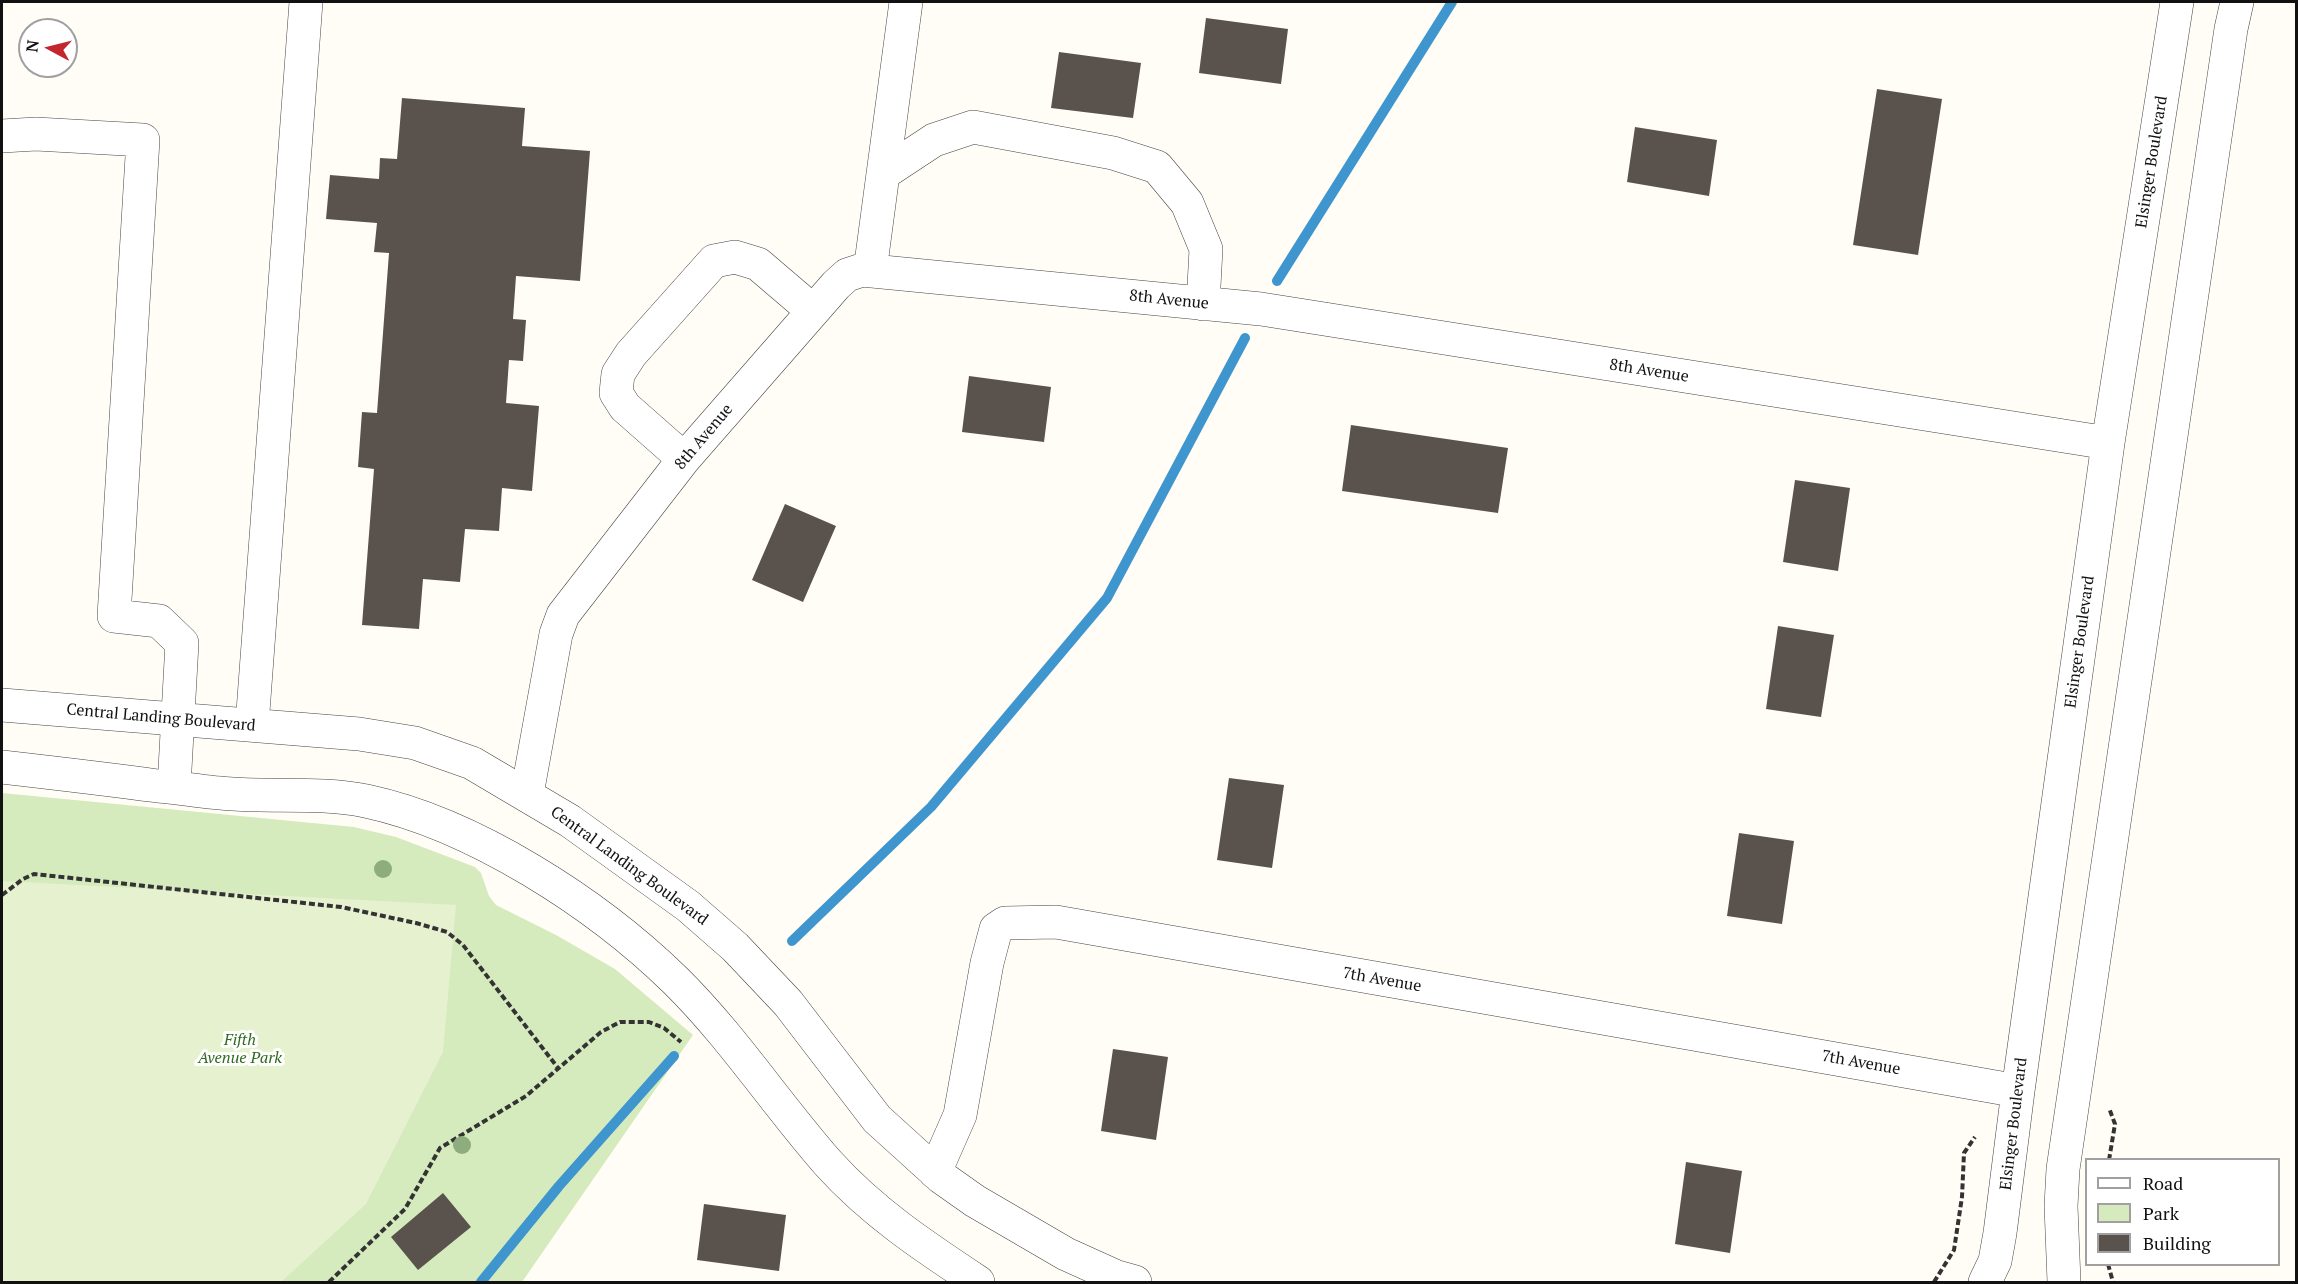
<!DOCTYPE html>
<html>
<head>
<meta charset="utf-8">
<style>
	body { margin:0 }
	#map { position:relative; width:2298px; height:1284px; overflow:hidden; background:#fffdf5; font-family:"PT Serif",serif }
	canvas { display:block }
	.frame { position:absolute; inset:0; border:3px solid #111; pointer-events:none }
	.legend { position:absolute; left:2085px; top:1158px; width:195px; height:108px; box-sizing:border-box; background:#fff; border:2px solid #a0a0a0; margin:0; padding:8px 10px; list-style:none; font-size:18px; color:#111 }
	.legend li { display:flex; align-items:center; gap:12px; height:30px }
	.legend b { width:30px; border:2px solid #a0a0a0 }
	.north { position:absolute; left:18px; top:18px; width:60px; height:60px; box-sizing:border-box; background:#fff; border:2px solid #a0a0a0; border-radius:50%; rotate:277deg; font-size:16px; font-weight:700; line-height:24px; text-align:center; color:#111 }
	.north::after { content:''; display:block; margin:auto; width:21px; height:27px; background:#c4262e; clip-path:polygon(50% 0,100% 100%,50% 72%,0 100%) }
</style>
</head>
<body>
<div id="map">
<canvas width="2298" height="1284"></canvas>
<div class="frame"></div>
<ul class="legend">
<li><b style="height:8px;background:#fff"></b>Road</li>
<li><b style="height:16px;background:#d5ebbd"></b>Park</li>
<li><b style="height:16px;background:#5a524d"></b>Building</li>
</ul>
<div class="north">N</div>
</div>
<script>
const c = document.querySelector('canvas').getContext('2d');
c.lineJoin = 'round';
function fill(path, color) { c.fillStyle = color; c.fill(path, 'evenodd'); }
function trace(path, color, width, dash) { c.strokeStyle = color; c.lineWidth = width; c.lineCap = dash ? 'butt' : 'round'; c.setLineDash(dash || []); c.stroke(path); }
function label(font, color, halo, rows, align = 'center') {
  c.font = font + ' "PT Serif",serif'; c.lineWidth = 6; c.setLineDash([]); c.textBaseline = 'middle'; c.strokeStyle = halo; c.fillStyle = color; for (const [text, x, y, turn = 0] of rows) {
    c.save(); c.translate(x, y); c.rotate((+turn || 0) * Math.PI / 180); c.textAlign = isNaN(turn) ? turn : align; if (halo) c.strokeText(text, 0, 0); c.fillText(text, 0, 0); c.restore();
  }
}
fill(new Path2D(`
	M2,793l352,34 42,10 79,30 6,6 8,23 7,9 60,30 59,34 78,66 -171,247h-520z`), '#d5ebbd');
fill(new Path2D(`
	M2,881l454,24 -13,147 -77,152 -85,78h-279z`), '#e6f2cf');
trace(new Path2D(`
	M1277,281l175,-279
	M792,941l139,-134 176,-209 138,-260
	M481,1282l78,-96 115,-130`), '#3f96cf', 10);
fill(new Path2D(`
	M1206,18l82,11 -7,55 -82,-11z
	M1059,52l82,11 -8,55 -82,-10z
	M1877,89l65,10 -24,156 -65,-10z
	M402,98l123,10 -3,38 68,5 -10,130 -64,-5 -3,43 13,1 -3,41 -14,-1 -3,43 33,3 -7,85 -30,-3 -3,43 -34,-2 -5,53 -37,-3 -4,50 -57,-4 12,-156 -16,-2 4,-55 15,1 12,-160 -15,-1 3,-29 -51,-4 4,-44 49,4 1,-21 17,1z
	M1635,127l82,13 -8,56 -82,-14z
	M969,376l82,11 -7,55 -82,-10z
	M1351,425l157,23 -10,65 -156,-22z
	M1795,480l55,8 -12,83 -55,-9z
	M785,504l51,22 -33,76 -51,-22z
	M1778,626l56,9 -13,82 -55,-8z
	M1229,778l55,7 -12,83 -55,-8z
	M1739,833l55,8 -12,83 -55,-8z
	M1113,1049l55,8 -12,83 -55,-9z
	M1686,1162l56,9 -12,82 -55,-9z
	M443,1193l28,34 -53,43 -27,-33z
	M704,1204l82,11 -7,56 -82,-11z`), '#5a524d');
const minor = new Path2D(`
	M2,136l34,-2 107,6 -29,476 45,5 23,22 -8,144
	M884,173l50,-33 39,-13 140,26 44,14 30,36 19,46 -3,55
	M870,271l36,-269
	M684,459l-59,-52 -9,-14 2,-19 13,-20 83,-93 21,-4 23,7 55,47
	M2,705l357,29 56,9 57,20 98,58 118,85 47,41 53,56 89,116 64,58 34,24 91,53 51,23 18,5
	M252,725l54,-723
	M2,767c52,6 104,12 156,19 25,2 50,7 75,8 44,3 90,-2 133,7 108,23 231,103 309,179 57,56 101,124 153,183 44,49 97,84 150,119
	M527,794l29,-160 7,-19 121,-156 152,-174 11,-10 15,-5 399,39 847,134
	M935,1172l25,-57 27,-152 9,-34 9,-6 51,-1 962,169
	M1985,1282l10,-21 5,-28 18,-142 90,-648 69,-441
	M2064,1282l-3,-76 2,-37 168,-1140 6,-27`);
trace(minor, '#444', 34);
trace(new Path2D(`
	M2,895l21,-16 11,-5 307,33 75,16 31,9 16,13 95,123
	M2109,1160l6,-36 -6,-16
	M2108,1264l5,18
	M329,1282l76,-73 35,-61 86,-52 75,-64 19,-10h29l15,6 17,14
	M1934,1282l20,-32 8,-53 2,-44 11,-16`), '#333', 4, [6, 3]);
trace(minor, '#fff', 33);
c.fillStyle = '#8dad7f';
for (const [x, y] of [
	[383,869],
	[462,1145]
]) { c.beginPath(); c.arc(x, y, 9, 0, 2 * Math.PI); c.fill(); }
label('16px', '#111', '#fff', [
	["Elsinger Boulevard",2152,162,-81],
	["8th Avenue",1169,300,6],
	["8th Avenue",1649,371,9],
	["8th Avenue",704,437,-50],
	["Elsinger Boulevard",2080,642,-82],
	["Central Landing Boulevard",161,718,5],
	["Central Landing Boulevard",629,866,36],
	["7th Avenue",1382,980,10],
	["7th Avenue",1861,1063,10],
	["Elsinger Boulevard",2014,1124,-83]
]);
label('italic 16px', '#2f6b1f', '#fff', [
	["Fifth",240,1040],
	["Avenue Park",240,1058]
]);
</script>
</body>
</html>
